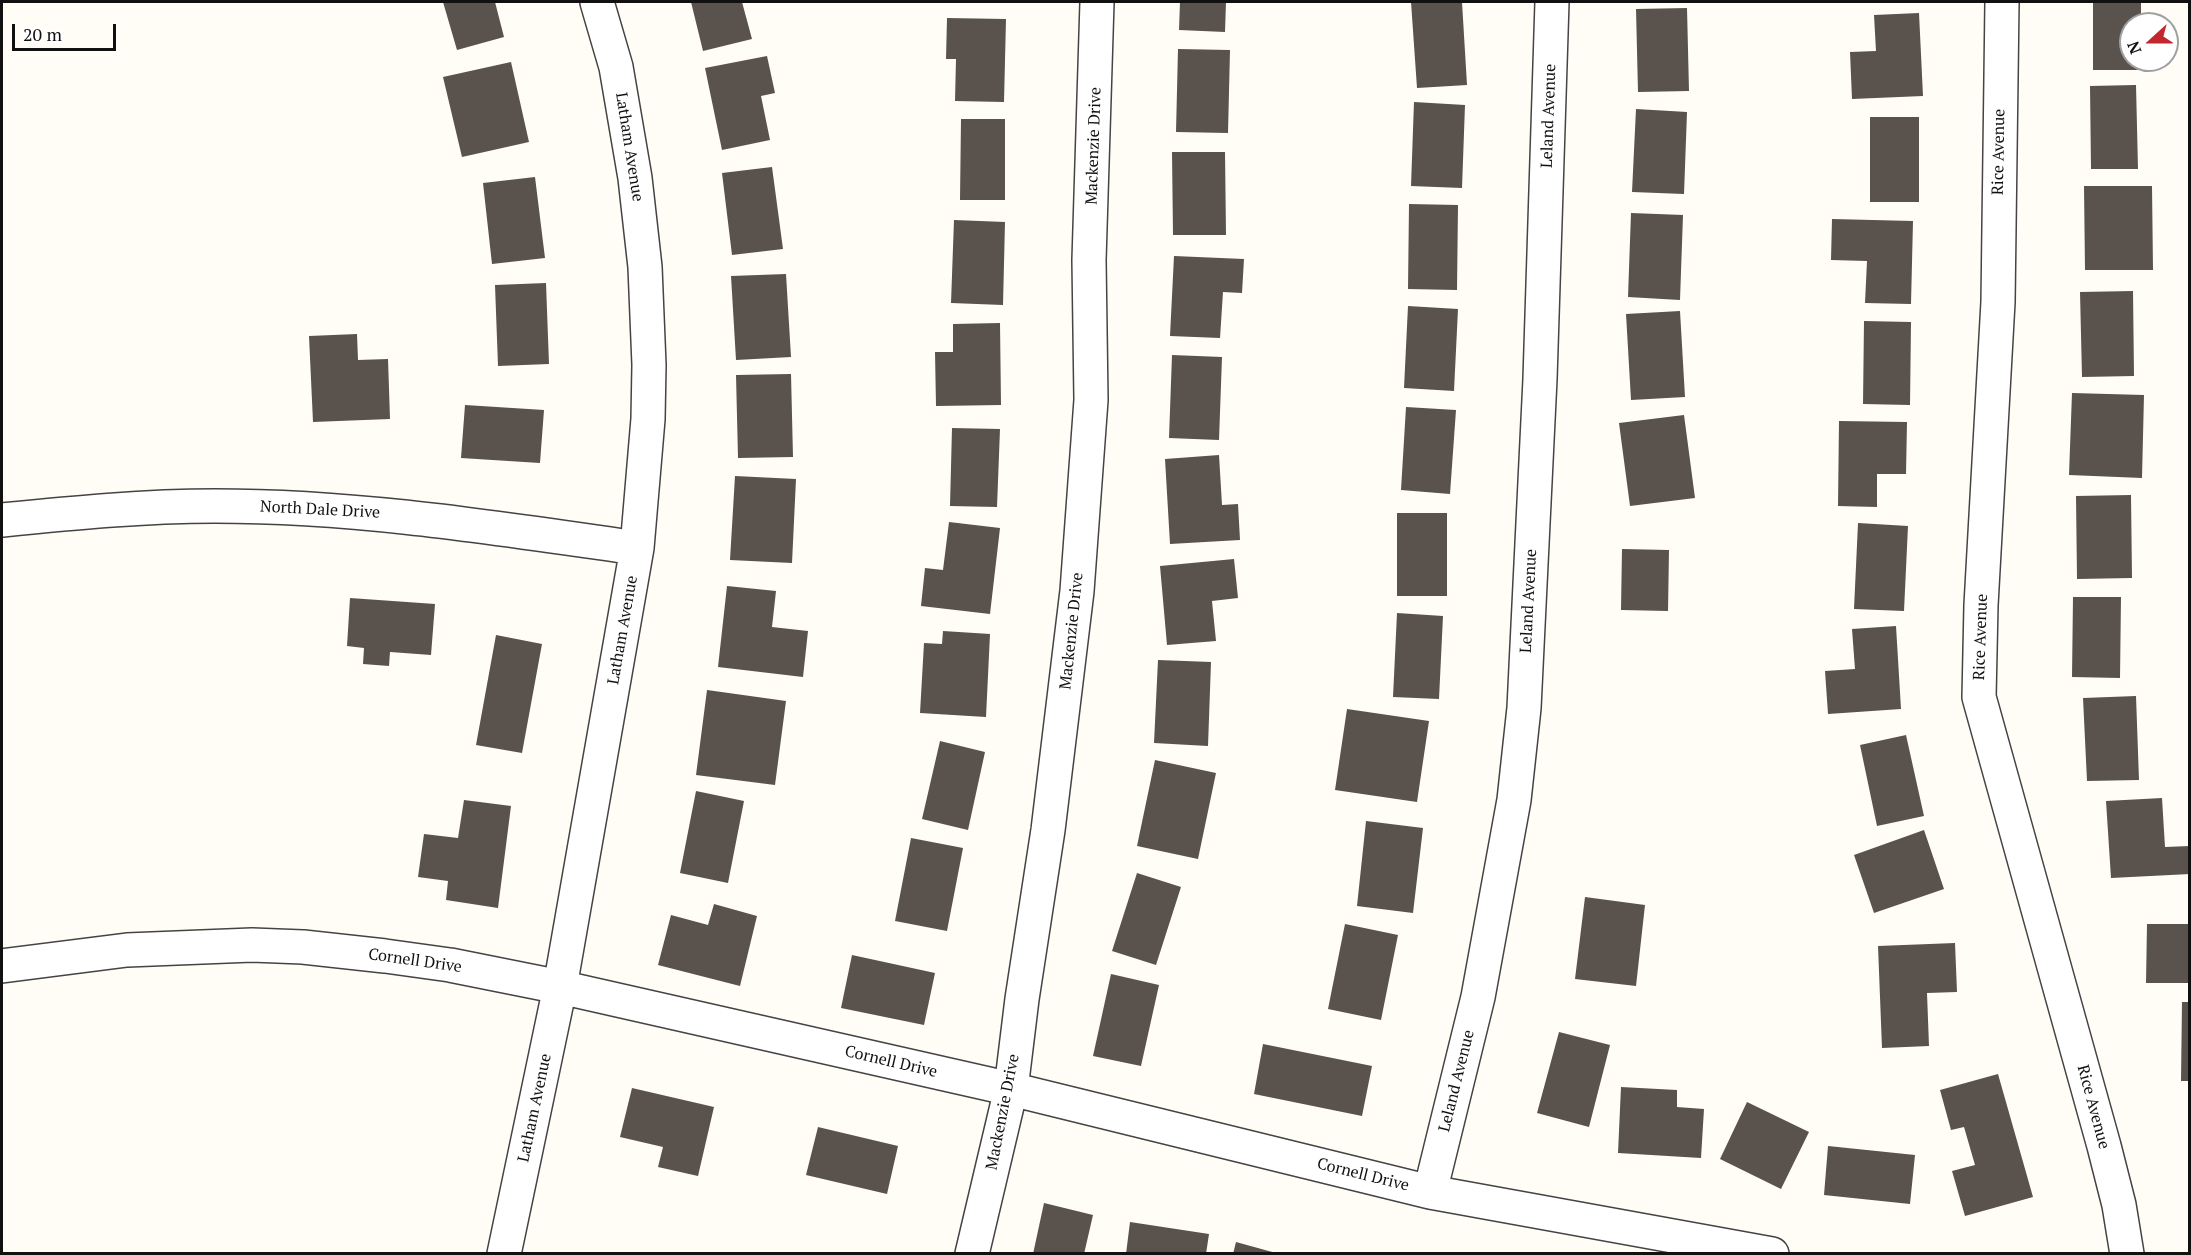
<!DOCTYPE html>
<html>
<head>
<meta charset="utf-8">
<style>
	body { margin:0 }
	#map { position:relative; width:2191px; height:1255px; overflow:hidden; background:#fffdf5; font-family:"PT Serif",serif }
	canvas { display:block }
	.frame { position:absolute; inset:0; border:3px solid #111; pointer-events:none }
	.north { position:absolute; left:2119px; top:12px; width:60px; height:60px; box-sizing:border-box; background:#fff; border:2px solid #a0a0a0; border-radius:50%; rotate:249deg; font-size:16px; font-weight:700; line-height:24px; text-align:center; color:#111 }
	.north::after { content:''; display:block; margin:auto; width:21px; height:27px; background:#c4262e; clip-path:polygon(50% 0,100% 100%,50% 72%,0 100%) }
	.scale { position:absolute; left:12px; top:24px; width:104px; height:27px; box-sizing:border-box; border:3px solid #111; border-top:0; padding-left:8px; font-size:18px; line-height:21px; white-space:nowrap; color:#111; -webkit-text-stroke:4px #fff; paint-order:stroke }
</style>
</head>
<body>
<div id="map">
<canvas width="2191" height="1255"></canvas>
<div class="frame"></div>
<div class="north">N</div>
<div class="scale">20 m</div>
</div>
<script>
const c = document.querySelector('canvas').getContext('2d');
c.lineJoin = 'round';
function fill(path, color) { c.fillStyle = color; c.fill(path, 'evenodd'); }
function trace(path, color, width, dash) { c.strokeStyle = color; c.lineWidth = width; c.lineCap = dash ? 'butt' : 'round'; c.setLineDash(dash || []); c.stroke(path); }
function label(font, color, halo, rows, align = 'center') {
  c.font = font + ' "PT Serif",serif'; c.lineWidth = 6; c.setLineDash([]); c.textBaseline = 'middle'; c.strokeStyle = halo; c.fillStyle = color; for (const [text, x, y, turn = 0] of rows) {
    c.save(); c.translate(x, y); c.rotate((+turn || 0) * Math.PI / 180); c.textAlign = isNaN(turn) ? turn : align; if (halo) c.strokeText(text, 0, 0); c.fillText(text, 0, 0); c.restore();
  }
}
fill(new Path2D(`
	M443,2h52l9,35 -47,13z
	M691,2h51l10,37 -49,12z
	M1180,2h46l-1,30 -46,-2z
	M1411,2h51l5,83 -50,3z
	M2093,2h48v22h-10v36h10v10h-48z
	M1687,8l2,83 -51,1 -2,-83z
	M1919,13l4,83 -71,3 -2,-47 26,-1 -2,-36z
	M947,18l59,1 -2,83 -49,-1 1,-42h-10z
	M1178,49l52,1 -2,83 -52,-1z
	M767,56l8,37 -14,3 9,44 -48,10 -17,-82z
	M511,62l18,80 -67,15 -19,-80z
	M2136,85l2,84h-47l-1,-83z
	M1414,102l51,3 -3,83 -51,-2z
	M1636,109l51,3 -3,82 -52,-2z
	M1870,117h49v85h-49z
	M961,119h44v81h-45z
	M1172,152h53l1,83h-53z
	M772,167l11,82 -51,6 -10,-82z
	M535,177l10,81 -53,6 -9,-81z
	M2084,186h68l1,84h-68z
	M1409,204l49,1 -1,85 -49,-1z
	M1631,213l52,2 -3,85 -52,-3z
	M1832,219l81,2 -2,83 -46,-1 2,-42 -36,-1z
	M954,220l51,2 -2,83 -52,-2z
	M1174,256l70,3 -2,34 -19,-1 -3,46 -50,-2z
	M786,274l5,83 -55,3 -5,-84z
	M546,283l3,81 -51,2 -3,-81z
	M2133,291l1,85 -52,1 -2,-85z
	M1408,306l50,3 -4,82 -50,-3z
	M1680,311l5,86 -54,3 -5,-86z
	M1864,321l47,1 -1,83 -47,-1z
	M1000,323l1,82 -65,1 -1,-54h18v-28z
	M357,334l1,26 30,-1 2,60 -77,3 -4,-86z
	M1172,355l50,2 -3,83 -50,-2z
	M791,374l2,83 -55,1 -2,-83z
	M2072,393l72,2 -2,83 -73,-3z
	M465,405l79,5 -4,53 -79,-5z
	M1406,407l50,3 -6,84 -49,-4z
	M1684,415l11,83 -65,8 -11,-83z
	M1839,421l68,1 -1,52h-29v33l-39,-1z
	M952,428l48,1 -3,78 -47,-1z
	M1219,455l3,50 16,-1 2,36 -70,4 -5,-85z
	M735,476l61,3 -4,84 -62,-3z
	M2131,495l1,83 -55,1 -1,-83z
	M1397,513h50v83h-50z
	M949,522l51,6 -10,86 -69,-8 4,-38 18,2z
	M1858,523l50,3 -4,85 -50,-2z
	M1622,549l47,1 -1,61 -47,-1z
	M1234,559l4,39 -26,3 4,40 -49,4 -7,-79z
	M727,586l49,5 -4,36 36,4 -5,46 -85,-10z
	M2073,597h48l-1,81 -48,-1z
	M350,598l85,6 -4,51 -41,-3 -1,14 -26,-2 1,-16 -17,-2z
	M1397,613l46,3 -4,83 -46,-2z
	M1896,626l5,83 -73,5 -3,-43 30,-2 -3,-40z
	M943,631l47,3 -4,83 -66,-4 4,-70 18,1z
	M496,635l46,9 -20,109 -46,-8z
	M1158,660l53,2 -3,84 -54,-3z
	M707,690l79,11 -11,84 -79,-10z
	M2136,696l3,84 -52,1 -4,-83z
	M1347,709l82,12 -12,81 -82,-12z
	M1906,735l18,81 -47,10 -17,-81z
	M940,741l45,11 -17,78 -46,-11z
	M1155,760l61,13 -18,86 -61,-13z
	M696,791l48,10 -16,82 -48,-10z
	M2162,798l3,49 25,-1v28l-79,4 -5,-77z
	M464,800l47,6 -13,102 -52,-8 2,-19 -30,-4 6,-43 34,4z
	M1366,821l57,7 -10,85 -56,-7z
	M1924,830l20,59 -70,24 -20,-58z
	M911,838l52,10 -16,83 -52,-10z
	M1137,873l44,14 -25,78 -44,-14z
	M1585,897l60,8 -9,81 -61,-7z
	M714,904l43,12 -17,70 -82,-21 13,-50 37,10z
	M1345,924l53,11 -17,85 -53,-11z
	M2147,924h43v59h-44z
	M1955,943l2,49 -30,1 2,53 -47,2 -4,-102z
	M852,955l83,18 -11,52 -83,-17z
	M1111,974l48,11 -18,81 -48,-10z
	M2182,1002h8v79h-9z
	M1559,1032l51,13 -21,82 -52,-14z
	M1263,1044l109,22 -10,50 -108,-22z
	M1998,1074l35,123 -68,19 -13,-45 23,-6 -11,-38 -13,3 -11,-40z
	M1621,1087l56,3v17l27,2 -3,49 -83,-5z
	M632,1088l82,19 -16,69 -40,-9 5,-20 -43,-10z
	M1747,1102l62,30 -28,57 -61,-30z
	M818,1127l80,19 -11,48 -81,-19z
	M1828,1146l87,9 -5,49 -86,-9z
	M1044,1203l49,12 -9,39h-51z
	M1130,1222l79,12 -3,20h-80z
	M1236,1242l40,11v1h-43z`), '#5a524d');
const street = new Path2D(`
	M2002,2l-4,300 -17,303 -2,92 125,449 15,59 8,49
	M2,520c70,-7 142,-14 213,-14 143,0 281,22 422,42
	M2,966l125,-16 125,-5 51,2 82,9 65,9 110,22 451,102 419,103 342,62
	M1430,1192l48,-195 36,-197 10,-92 16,-329 12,-377
	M504,1254l56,-267 77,-439 11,-129 1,-54 -4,-98 -10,-89 -19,-111 -19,-65
	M972,1254l39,-165 11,-90 26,-169 29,-239 14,-191 -2,-140 8,-258`);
trace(street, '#444', 36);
trace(street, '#fff', 33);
label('16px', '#111', '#fff', [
	["Leland Avenue",1549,116,-88],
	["Mackenzie Drive",1094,146,-88],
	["Latham Avenue",629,147,81],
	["Rice Avenue",1999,152,-89],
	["North Dale Drive",320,510,3],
	["Leland Avenue",1529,601,-87],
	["Latham Avenue",623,630,-80],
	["Mackenzie Drive",1072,631,-84],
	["Rice Avenue",1981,637,-88],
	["Cornell Drive",415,961,8],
	["Cornell Drive",891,1062,13],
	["Leland Avenue",1457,1081,-76],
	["Rice Avenue",2093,1107,75],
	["Latham Avenue",535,1108,-78],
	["Mackenzie Drive",1003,1112,-79],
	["Cornell Drive",1363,1175,14]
]);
</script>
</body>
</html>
